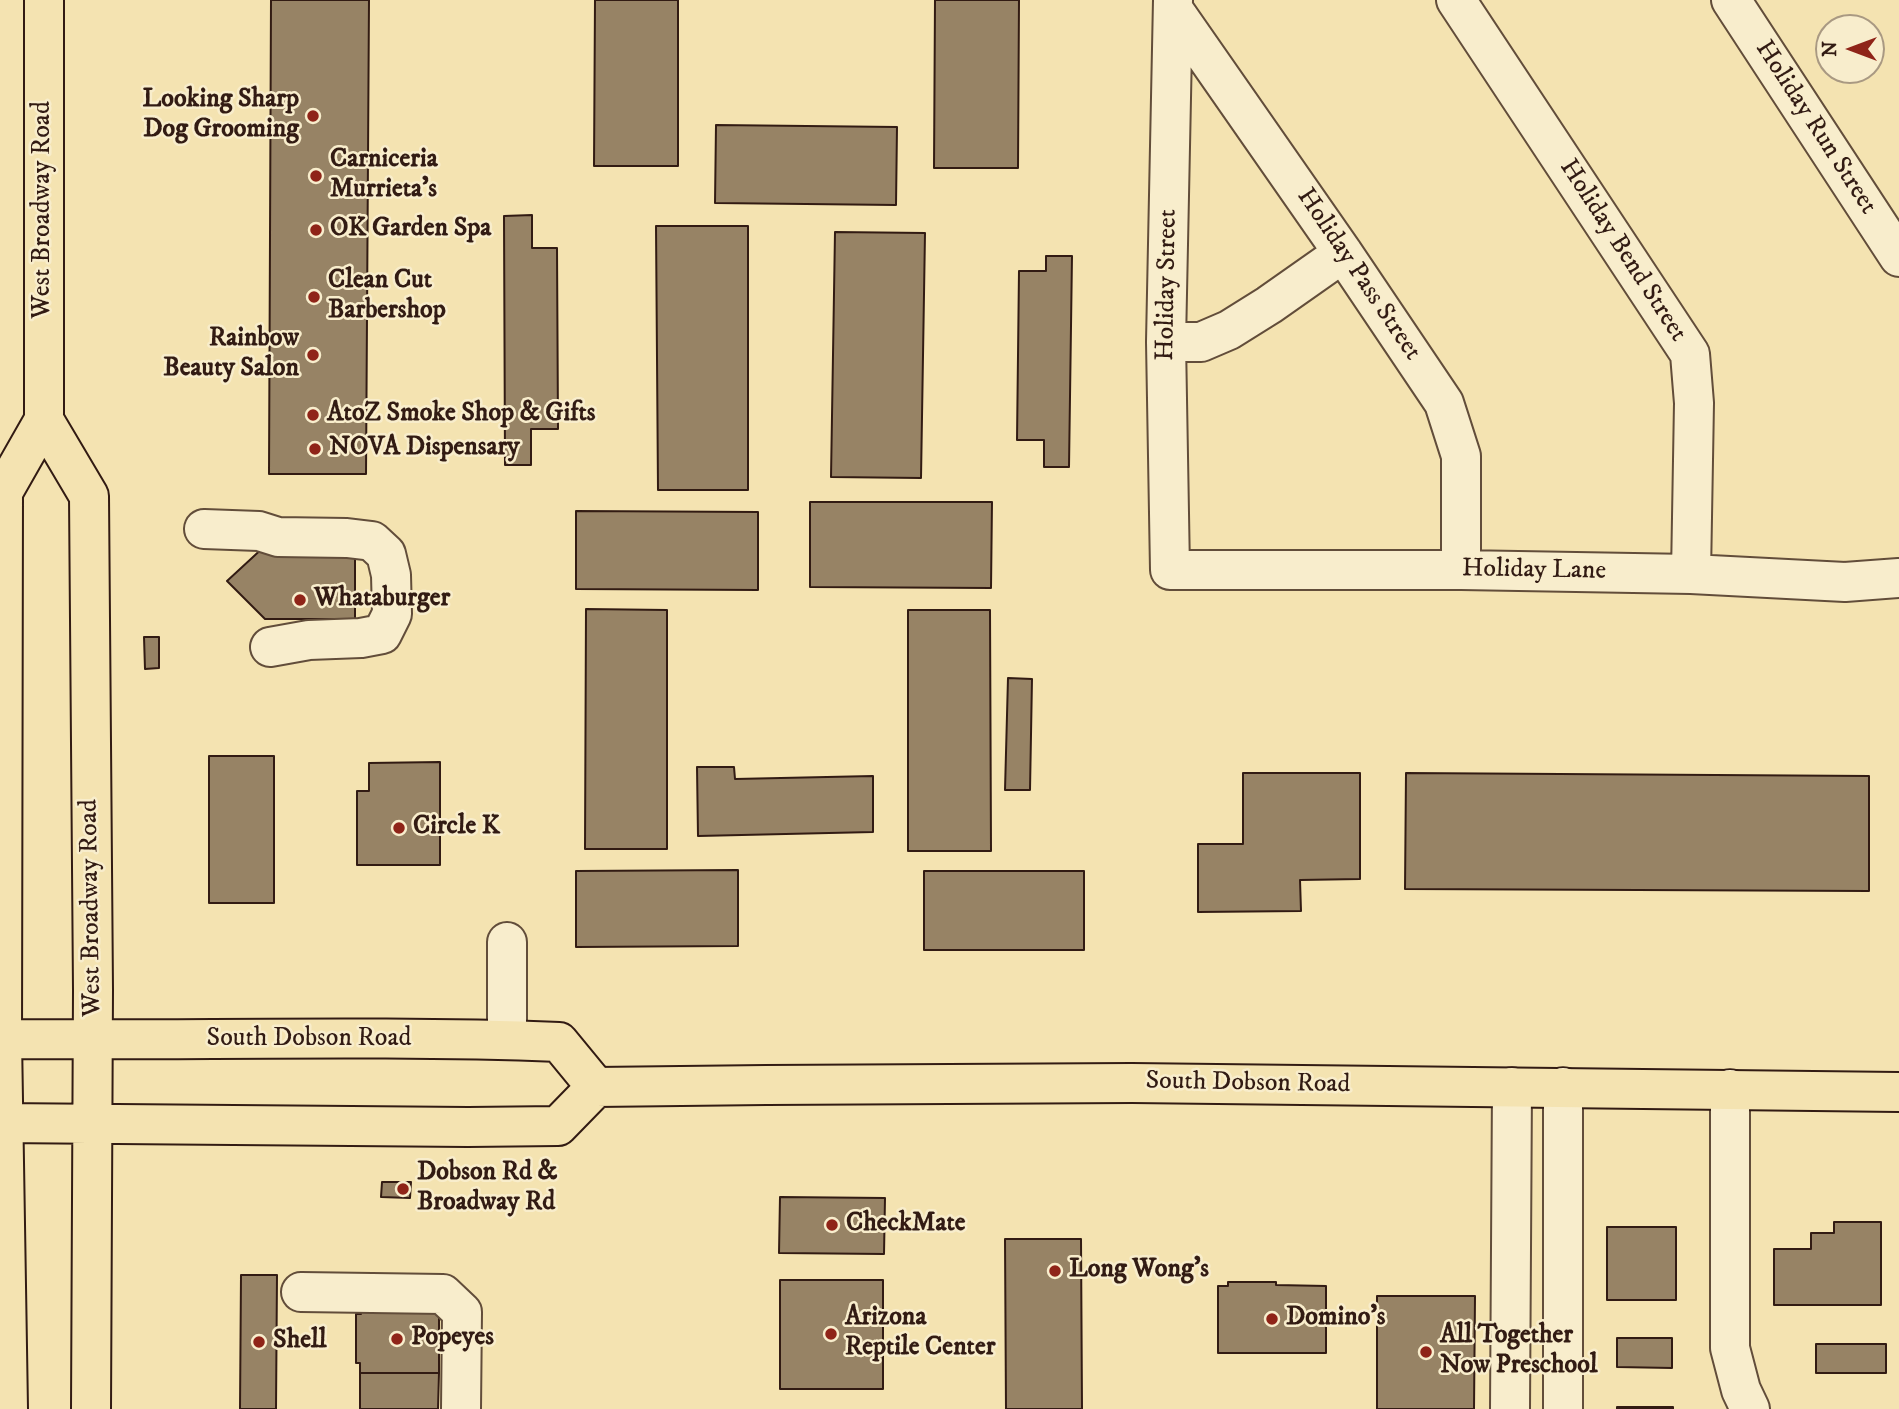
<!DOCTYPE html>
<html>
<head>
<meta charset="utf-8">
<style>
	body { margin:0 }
	#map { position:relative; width:1899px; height:1409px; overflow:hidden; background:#f4e3b1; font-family:"IM FELL DW Pica",serif }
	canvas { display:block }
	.north { position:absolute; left:1815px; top:14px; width:70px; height:70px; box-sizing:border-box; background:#f8edcc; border:2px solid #a99982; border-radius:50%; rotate:270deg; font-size:19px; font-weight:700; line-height:28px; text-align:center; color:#321b13 }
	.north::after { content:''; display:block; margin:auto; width:24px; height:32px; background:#8f2418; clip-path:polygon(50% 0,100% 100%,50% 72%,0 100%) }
</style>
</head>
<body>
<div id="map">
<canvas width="1899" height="1409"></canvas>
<div class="north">N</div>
</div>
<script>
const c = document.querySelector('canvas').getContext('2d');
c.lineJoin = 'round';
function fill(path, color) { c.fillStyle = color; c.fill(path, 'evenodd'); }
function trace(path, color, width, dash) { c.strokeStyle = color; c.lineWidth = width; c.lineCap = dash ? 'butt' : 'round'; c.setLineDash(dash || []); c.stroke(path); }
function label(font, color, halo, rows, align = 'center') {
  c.font = font + ' "IM FELL DW Pica",serif'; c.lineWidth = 5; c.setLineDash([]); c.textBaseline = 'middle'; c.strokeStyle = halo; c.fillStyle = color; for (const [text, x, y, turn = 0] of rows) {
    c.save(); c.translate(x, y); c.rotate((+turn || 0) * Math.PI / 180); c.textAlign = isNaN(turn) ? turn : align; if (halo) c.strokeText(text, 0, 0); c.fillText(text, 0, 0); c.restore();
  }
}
const building = new Path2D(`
	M271,0h98l-3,474h-97z
	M595,0h83v166h-84z
	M935,0h84l-1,168h-84z
	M716,125l181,2 -1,78 -181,-2z
	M532,215v33h25l1,181h-27v36h-26l-1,-249z
	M656,226h92v264h-90z
	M835,232l90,1 -4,245 -90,-1z
	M1046,256h26l-3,211h-25v-27h-27l2,-169h27z
	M810,502h182l-1,86 -181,-1z
	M576,511l182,1v78l-182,-1z
	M266,545l89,5v69h-90l-38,-38z
	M586,609l81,1v239h-82z
	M908,610h82l1,241h-83z
	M144,637h15v31l-14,1z
	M1008,678l24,1 -2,111h-25z
	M209,756h65v147h-65z
	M440,762v103h-83v-74h12v-28z
	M697,767h37l1,12 138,-3v56l-175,4z
	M1243,773h117v106l-60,1 1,31 -103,1v-68h45z
	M1406,773l463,3v115l-464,-2z
	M738,870v76l-162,1v-76z
	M924,871h160v79h-160z
	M382,1182h29l-1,16 -29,-1z
	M780,1197l105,1 -1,56 -105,-1z
	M1834,1222h47v83h-107v-56h37v-16h23z
	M1607,1227h69v73h-69z
	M1005,1239h76l1,170h-76z
	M241,1275h36l-1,134h-36z
	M780,1280h103v109h-103z
	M1228,1282h48v3l50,1v67h-108v-67h10z
	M1377,1296h98l-1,113h-97z
	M361,1305l78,2v66h-79v-10h-4v-49h5z
	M1617,1338h55v30l-55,-1z
	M1816,1344h70v29h-70z
	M360,1373h79l-1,36h-78z
	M1617,1407h56v2h-56z`);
fill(building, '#978365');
trace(building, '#321b13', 2);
const minor = new Path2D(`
	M1173,0l-7,342 4,228h291l230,4 154,8 54,-4
	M1456,0l234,354 4,49 -3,171
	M1731,0l168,257
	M1173,9l170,244 101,150 17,53v114
	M1166,342h35l28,-12 40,-25 74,-52
	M204,529l55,2 19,6 69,1 25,3 14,13 5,21 1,39 -10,20 -21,4 -52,2 -39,7
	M507,942v98
	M1730,1089v259l11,42 9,19
	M301,1292l142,2 19,18 -1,97
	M1510,1409l2,-322
	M1563,1409v-322`);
const major = new Path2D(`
	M44,420l45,76 4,494 -2,419
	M0,1039c186,2 373,-4 559,3l37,45
	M0,1123l468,4 90,-1 38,-39 170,-2 366,-2 767,9
	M8,1409l-6,-370 1,-547 41,-72v-420`);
trace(minor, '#624d3a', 42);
trace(major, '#321b13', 42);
trace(minor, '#f8edcc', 38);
trace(major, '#f4e3b1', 38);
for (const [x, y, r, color] of [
	[313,116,7,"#8f2418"],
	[316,176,7,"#8f2418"],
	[316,230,7,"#8f2418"],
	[314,297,7,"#8f2418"],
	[313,355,7,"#8f2418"],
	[313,415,7,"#8f2418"],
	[315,449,7,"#8f2418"],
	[300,600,7,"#8f2418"],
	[399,828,7,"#8f2418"],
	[403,1189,7,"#8f2418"],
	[832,1225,7,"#8f2418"],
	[1055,1271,7,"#8f2418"],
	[1272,1319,7,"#8f2418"],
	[831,1334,7,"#8f2418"],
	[397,1339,7,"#8f2418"],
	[259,1342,7,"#8f2418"],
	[1426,1352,7,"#8f2418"]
]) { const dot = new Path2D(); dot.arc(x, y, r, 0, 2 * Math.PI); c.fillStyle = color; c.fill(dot); trace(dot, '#f8edcc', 2.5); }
label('bold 26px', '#321b13', '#f8edcc', [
	["Looking Sharp",299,101,"right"],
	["Dog Grooming",299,131,"right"],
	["Carniceria",330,161],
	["Murrieta's",330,191],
	["OK Garden Spa",330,230],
	["Clean Cut",328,282],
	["Barbershop",328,312],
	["Rainbow",299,340,"right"],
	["Beauty Salon",299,370,"right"],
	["AtoZ Smoke Shop & Gifts",327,415],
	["NOVA Dispensary",329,449],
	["Whataburger",314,600],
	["Circle K",413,828],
	["Dobson Rd &",417,1174],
	["Broadway Rd",417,1204],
	["CheckMate",846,1225],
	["Long Wong's",1069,1271],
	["Arizona",845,1319],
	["Reptile Center",845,1349],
	["Domino's",1286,1319],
	["All Together",1440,1337],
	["Now Preschool",1440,1367],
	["Popeyes",411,1339],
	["Shell",273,1342]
], 'left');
label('26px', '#321b13', '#f8edcc', [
	["Holiday Run Street",1815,128,57],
	["West Broadway Road",44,210,-90],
	["Holiday Bend Street",1622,251,57],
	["Holiday Pass Street",1358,275,56],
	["Holiday Street",1168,285,-89],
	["Holiday Lane",1534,571,1],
	["West Broadway Road",92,908,-91],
	["South Dobson Road",309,1040],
	["South Dobson Road",1248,1084,1]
]);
</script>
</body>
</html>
